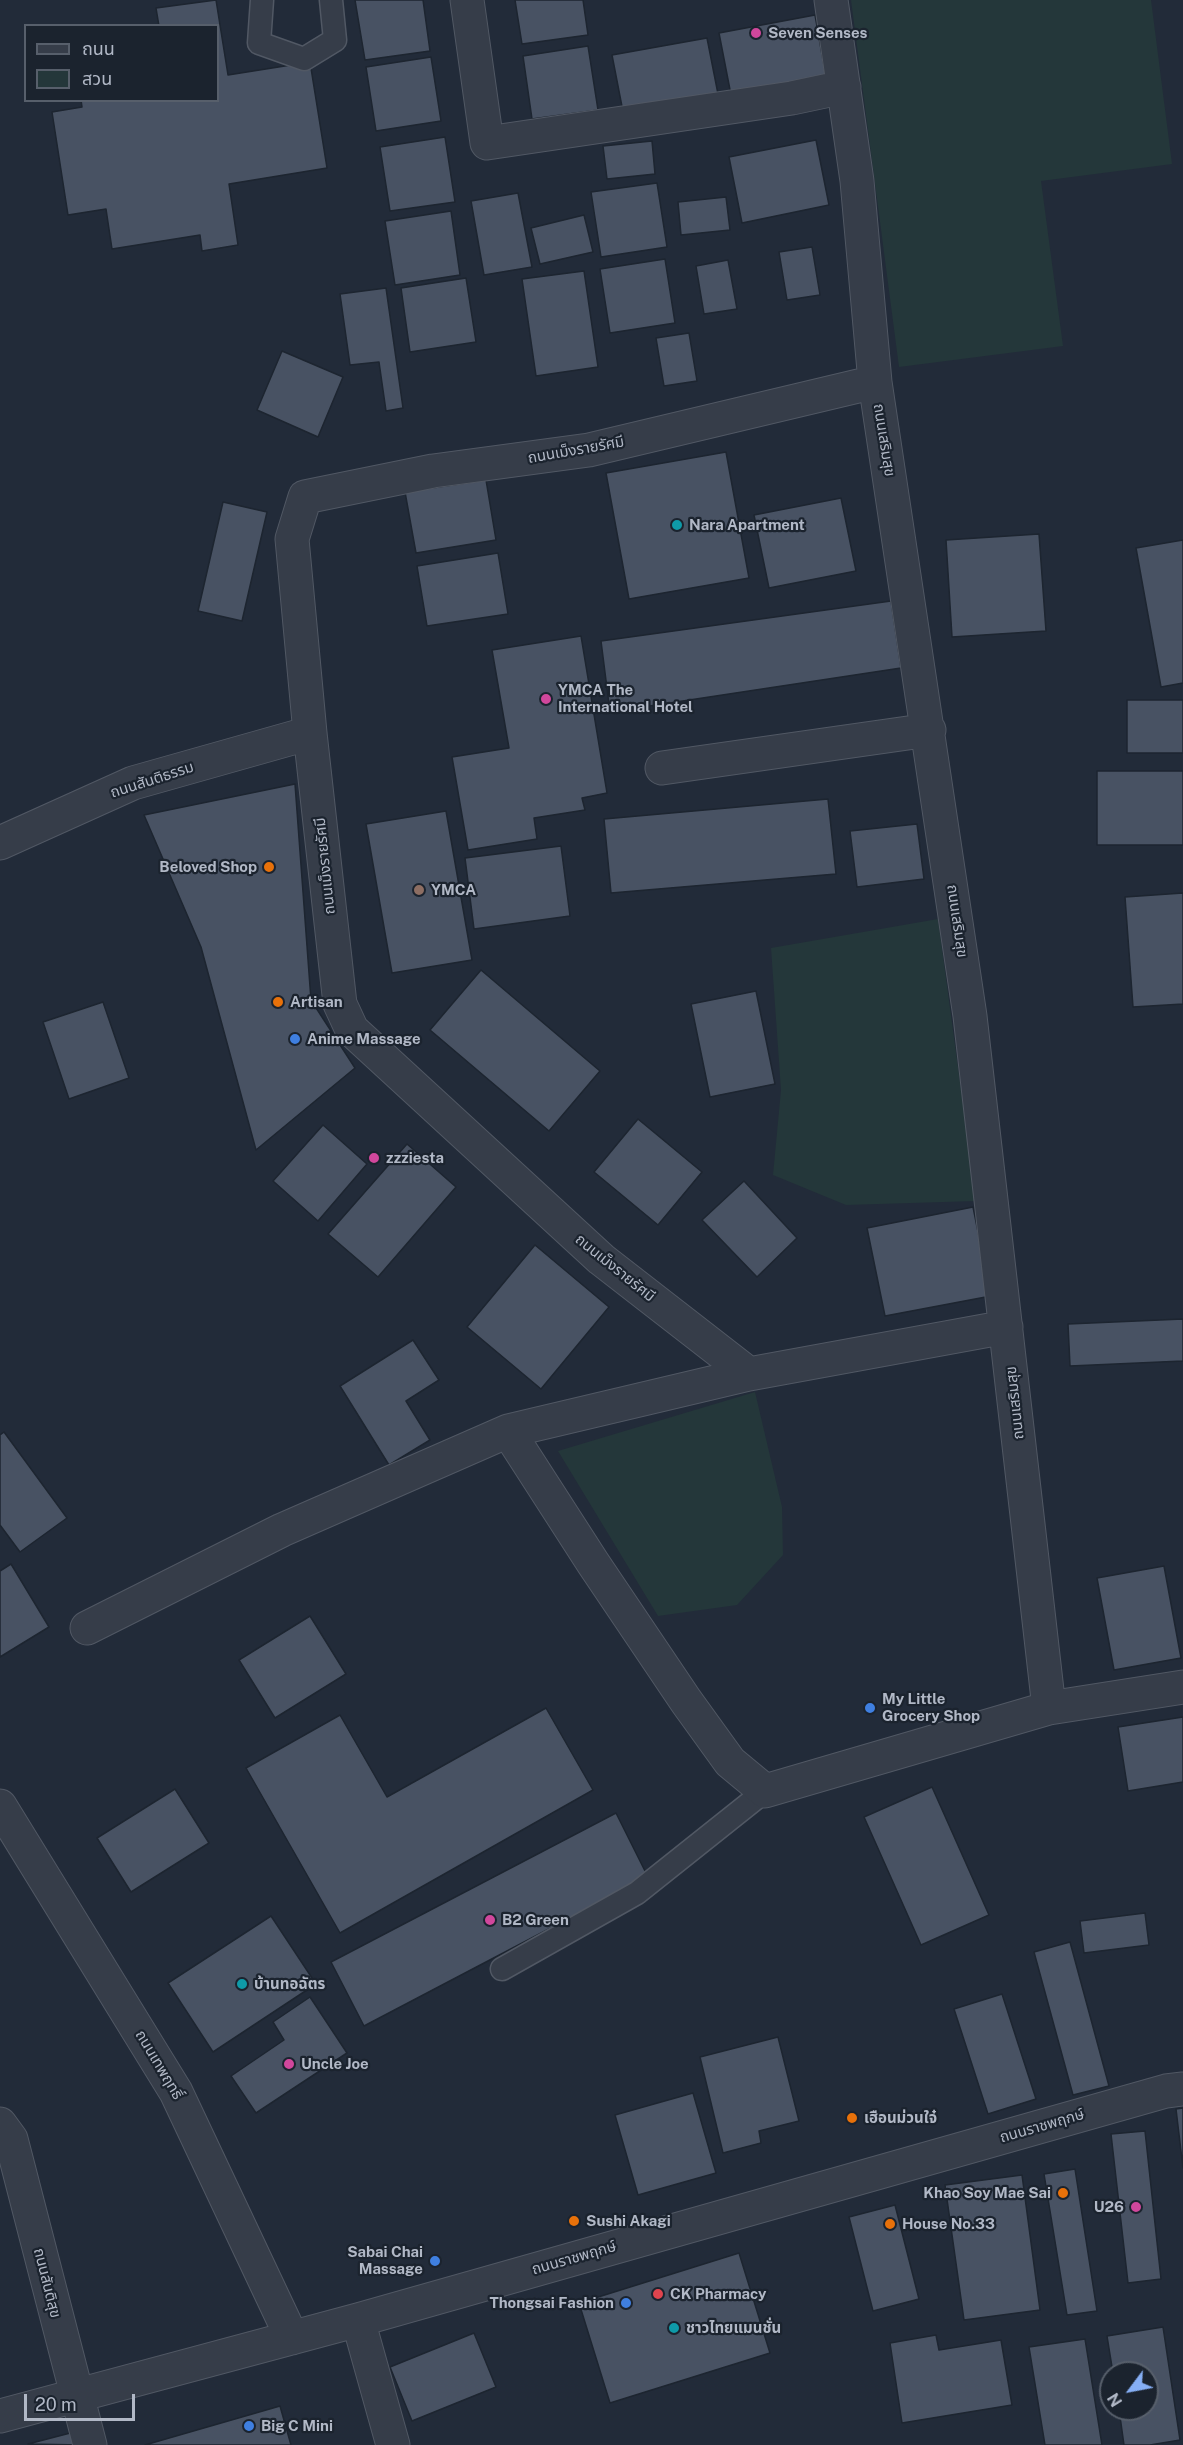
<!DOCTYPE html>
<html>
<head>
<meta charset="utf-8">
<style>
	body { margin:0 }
	#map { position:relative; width:1183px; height:2445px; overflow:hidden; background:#222b39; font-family:"Public Sans","Noto Sans Thai",sans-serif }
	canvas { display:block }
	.legend { position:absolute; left:24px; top:24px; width:195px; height:78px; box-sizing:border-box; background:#1b232e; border:2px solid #575f6b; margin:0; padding:8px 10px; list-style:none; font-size:18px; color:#b1b8c6 }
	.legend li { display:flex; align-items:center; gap:12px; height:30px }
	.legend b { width:30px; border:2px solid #575f6b }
	.north { position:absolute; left:1099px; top:2361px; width:60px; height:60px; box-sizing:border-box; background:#1b232e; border:2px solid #575f6b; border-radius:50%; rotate:238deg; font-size:16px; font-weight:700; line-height:24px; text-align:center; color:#b1b8c6 }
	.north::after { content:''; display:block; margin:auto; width:21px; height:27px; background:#86aff5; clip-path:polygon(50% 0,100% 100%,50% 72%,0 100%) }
	.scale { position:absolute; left:24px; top:2394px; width:111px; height:27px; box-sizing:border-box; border:3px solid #b1b8c6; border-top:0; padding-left:8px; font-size:18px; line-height:21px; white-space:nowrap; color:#b1b8c6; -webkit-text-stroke:4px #1b232e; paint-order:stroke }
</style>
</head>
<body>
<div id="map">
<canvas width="1183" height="2445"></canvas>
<ul class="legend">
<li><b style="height:8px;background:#363d49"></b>ถนน</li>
<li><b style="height:16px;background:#24373a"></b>สวน</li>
</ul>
<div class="north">N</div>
<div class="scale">20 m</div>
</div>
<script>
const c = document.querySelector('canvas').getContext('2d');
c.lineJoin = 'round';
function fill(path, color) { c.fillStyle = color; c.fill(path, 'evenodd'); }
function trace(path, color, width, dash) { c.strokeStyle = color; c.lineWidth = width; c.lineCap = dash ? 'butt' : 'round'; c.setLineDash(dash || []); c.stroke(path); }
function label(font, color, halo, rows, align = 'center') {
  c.font = font + ' "Public Sans","Noto Sans Thai",sans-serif'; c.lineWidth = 4.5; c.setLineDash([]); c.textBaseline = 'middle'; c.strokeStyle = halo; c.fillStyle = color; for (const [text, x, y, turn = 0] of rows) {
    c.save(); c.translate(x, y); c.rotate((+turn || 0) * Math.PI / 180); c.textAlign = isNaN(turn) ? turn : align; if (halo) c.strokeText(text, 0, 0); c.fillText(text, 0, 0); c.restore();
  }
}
fill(new Path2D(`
	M851,0h300l21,164 -131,17 22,165 -164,21z
	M938,919l38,282 -130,4 -73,-30 8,-85 -10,-142z
	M755,1392l27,115 1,48 -46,50 -79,11 -100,-165z`), '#24373a');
const building = new Path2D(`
	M216,0l12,75 82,-13 17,106 -98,16 9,61 -36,6 -2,-16 -88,14 -6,-40 -38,6 -16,-103 30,-5 -1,-7h137v-74h-59l-3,-18z
	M355,0h68l7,51 -65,9z
	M515,0h68l5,35 -66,9z
	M815,15l11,62 -95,18 -12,-62z
	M707,38l12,61 -95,18 -12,-62z
	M588,46l10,64 -66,9 -9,-63z
	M431,57l10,64 -65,10 -10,-64z
	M445,137l10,65 -65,9 -10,-64z
	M816,140l13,65 -87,18 -13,-66z
	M652,141l3,33 -48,5 -4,-33z
	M657,183l10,64 -66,10 -10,-65z
	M518,193l14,74 -48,8 -13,-74z
	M726,197l4,33 -49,5 -3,-33z
	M451,211l9,64 -65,10 -10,-64z
	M584,215l9,37 -53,12 -9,-36z
	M812,247l8,48 -33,5 -8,-48z
	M665,259l10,64 -65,10 -10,-64z
	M728,260l9,49 -33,5 -8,-48z
	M584,271l14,96 -62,9 -14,-97z
	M466,278l10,64 -66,10 -9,-64z
	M386,288l17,120 -17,3 -7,-49 -29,3 -10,-71z
	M689,333l8,48 -33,5 -8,-48z
	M282,351l61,26 -25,60 -61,-27z
	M726,452l23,126 -120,21 -23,-126z
	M486,480l10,60 -80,13 -11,-61z
	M841,498l15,73 -87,17 -15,-73z
	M223,502l44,10 -25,109 -44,-10z
	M1039,534l7,97 -94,6 -6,-97z
	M1183,540v143l-22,4 -25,-139z
	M498,553l10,61 -81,12 -10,-60z
	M891,601l10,67 -291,44 -9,-71z
	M581,636l26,157 -25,5 3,12 -51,8 3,21 -69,11 -16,-93 57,-9 -17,-98z
	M1127,700h56v53h-56z
	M1097,771h86v74h-86z
	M295,784l16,216 44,68 -99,82 -55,-203 -57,-132z
	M828,799l8,75 -225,19 -7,-74z
	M446,811l26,149 -80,13 -26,-149z
	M917,824l7,55 -67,8 -7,-56z
	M561,846l9,70 -96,13 -9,-71z
	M1183,893v111l-50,3 -8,-110z
	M481,970l119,101 -51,60 -119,-101z
	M756,991l19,93 -65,13 -19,-93z
	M103,1002l26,76 -60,21 -26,-77z
	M638,1119l64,53 -44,53 -64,-53z
	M323,1125l44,39 -49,57 -45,-40z
	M407,1144l49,43 -78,90 -50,-43z
	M744,1181l53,57 -40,39 -55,-57z
	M973,1207l18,89 -106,20 -18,-88z
	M535,1245l74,62 -68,82 -74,-62z
	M1183,1319v42l-113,5 -2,-42z
	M413,1340l26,40 -33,21 24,39 -41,25 -49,-79z
	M4,1432l63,86 -47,34 -20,-27v-90z
	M11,1564l38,63 -49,30v-86z
	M1164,1566l17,92 -67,12 -17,-92z
	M310,1616l36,58 -71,44 -36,-58z
	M546,1708l47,82 -253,143 -94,-165 94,-53 47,82z
	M1183,1717v65l-55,9 -10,-64z
	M932,1787l57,128 -68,30 -57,-128z
	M175,1789l34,54 -78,49 -34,-54z
	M616,1813l32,64 -284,149 -33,-64z
	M1145,1913l4,32 -65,8 -4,-32z
	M271,1916l45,68 -103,68 -45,-69z
	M1070,1942l39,144 -36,9 -39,-143z
	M1002,1994l34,105 -48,15 -34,-105z
	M310,1997l37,56 -91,60 -25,-37 53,-36 -11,-18z
	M778,2037l21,84 -40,10 2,12 -38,10 -23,-96z
	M693,2093l23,80 -78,22 -23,-80z
	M1183,2108v60l-7,-59z
	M1145,2131l16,148 -33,4 -17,-149z
	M1075,2169l22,142 -30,4 -23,-141z
	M1022,2175l18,135 -76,10 -19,-135z
	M895,2205l24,94 -46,12 -24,-94z
	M739,2253l31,100 -160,50 -31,-100z
	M1163,2327l17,113 -30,5h-26l-5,-36h28v-36h-34l-6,-37z
	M474,2333l22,54 -84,34 -22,-54z
	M936,2335l3,15 62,-10 11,65 -110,18 -12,-80z
	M1085,2339l17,106h-57l-16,-98z
	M280,2406l11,39h-146z
	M78,2431l4,14 -54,-1z`);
fill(building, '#485263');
trace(building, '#1d2530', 1.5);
const service = new Path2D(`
	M262,0l-3,43 45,16 31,-19 -4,-40
	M502,1969l135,-76 128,-102`);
const minor = new Path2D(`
	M467,0l20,143 305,-45 52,-11
	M831,0l26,181 18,201 95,634 79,692
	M662,768l267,-38
	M0,843l133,-60 177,-50
	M749,1374l-148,-115 -249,-229 -12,-26 -30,-271 -18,-194 13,-42 128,-26 156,-21 286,-68
	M508,1431l85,132 93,138 44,61 35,29 284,-83 134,-21
	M87,1628l195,-98 226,-99 241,-57 257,-47
	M0,1806l176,286 116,246
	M0,2124l11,15 79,306
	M358,2320l35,125
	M0,2416l358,-96 808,-229 17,-2`);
trace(service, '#515864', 25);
trace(minor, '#515864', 35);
trace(service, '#363d49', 22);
trace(minor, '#363d49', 33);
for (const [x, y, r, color] of [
	[756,33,6,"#d1479c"],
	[677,525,6,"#0f9aa8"],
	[546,699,6,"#d1479c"],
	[269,867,6,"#e8710a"],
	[419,890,6,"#8d6e63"],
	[278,1002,6,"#e8710a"],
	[295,1039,6,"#3f7fe0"],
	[374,1158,6,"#d1479c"],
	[870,1708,6,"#3f7fe0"],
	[490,1920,6,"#d1479c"],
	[242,1984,6,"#0f9aa8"],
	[289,2064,6,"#d1479c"],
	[852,2118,6,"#e8710a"],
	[1063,2193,6,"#e8710a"],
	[1136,2207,6,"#d1479c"],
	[574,2221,6,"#e8710a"],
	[890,2224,6,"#e8710a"],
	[435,2261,6,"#3f7fe0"],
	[658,2294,6,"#e0444e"],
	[626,2303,6,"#3f7fe0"],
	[674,2328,6,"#0f9aa8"],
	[249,2426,6,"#3f7fe0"]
]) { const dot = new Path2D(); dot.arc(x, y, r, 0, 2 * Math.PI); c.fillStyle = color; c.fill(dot); trace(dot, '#1b232e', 2); }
label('bold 15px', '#b1b8c6', '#1b232e', [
	["Seven Senses",768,33],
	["Nara Apartment",689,525],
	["YMCA The",558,690],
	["International Hotel",558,707],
	["Beloved Shop",257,867,"right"],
	["YMCA",431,890],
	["Artisan",290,1002],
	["Anime Massage",307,1039],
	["zzziesta",386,1158],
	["My Little",882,1699],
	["Grocery Shop",882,1716],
	["B2 Green",502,1920],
	["บ้านทอฉัตร",254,1984],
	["Uncle Joe",301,2064],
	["เฮือนม่วนใจ๋",864,2118],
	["Khao Soy Mae Sai",1051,2193,"right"],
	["U26",1124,2207,"right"],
	["Sushi Akagi",586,2221],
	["House No.33",902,2224],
	["Sabai Chai",423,2252,"right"],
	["Massage",423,2269,"right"],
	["CK Pharmacy",670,2294],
	["Thongsai Fashion",614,2303,"right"],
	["ชาวไทยแมนชั่น",686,2328],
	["Big C Mini",261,2426]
], 'left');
label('15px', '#b1b8c6', '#1b232e', [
	["ถนนเสริมสุข",884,440,81],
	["ถนนเม็งรายรัศมี",576,450,-10],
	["ถนนสันติธรรม",152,780,-18],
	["ถนนเม็งรายรัศมี",325,866,-96],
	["ถนนเสริมสุข",957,921,82],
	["ถนนเม็งรายรัศมี",615,1268,39],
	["ถนนเสริมสุข",1015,1403,-96],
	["ถนนเทพฤทธิ์",159,2065,59],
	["ถนนราชพฤกษ์",1042,2126,-16],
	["ถนนราชพฤกษ์",574,2258,-16],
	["ถนนสันติสุข",47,2283,76]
]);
</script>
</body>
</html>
